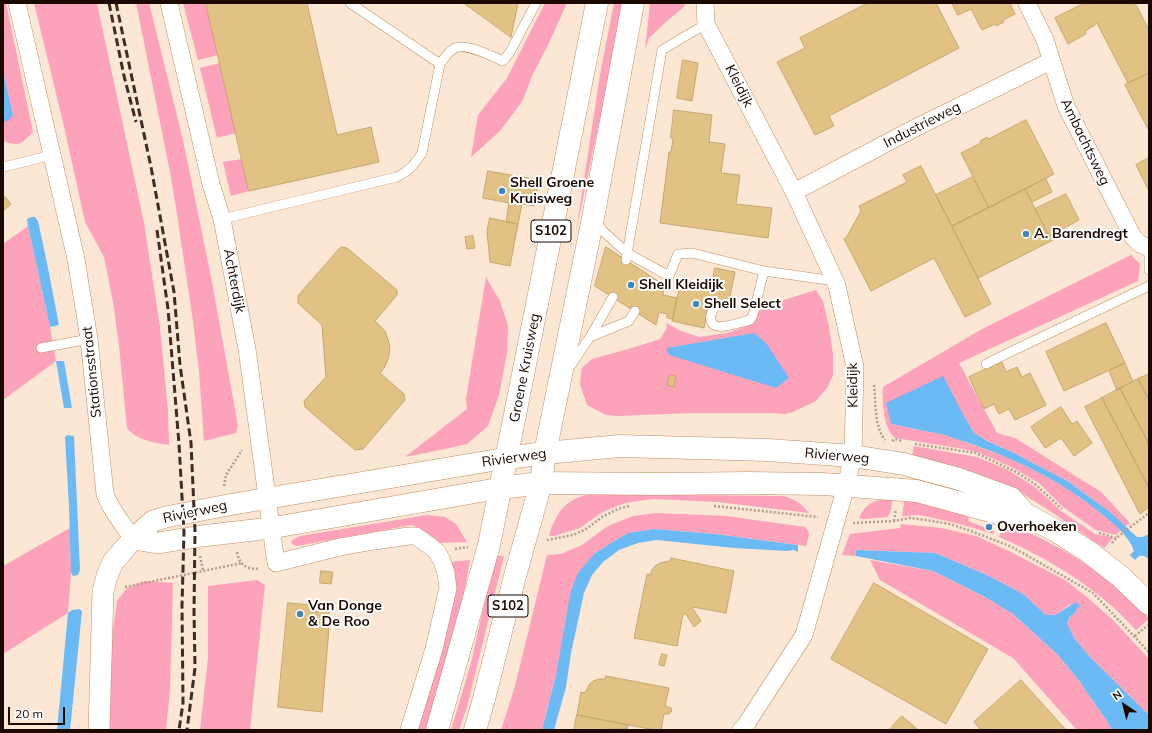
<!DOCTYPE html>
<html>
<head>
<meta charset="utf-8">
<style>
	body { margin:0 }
	#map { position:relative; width:1152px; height:733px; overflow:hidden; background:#fce6d4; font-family:Mulish,sans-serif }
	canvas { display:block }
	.frame { position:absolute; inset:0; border:4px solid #1b0900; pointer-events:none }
	.north { position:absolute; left:1104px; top:685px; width:40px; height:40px; -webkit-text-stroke:3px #fff; paint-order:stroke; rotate:325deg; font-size:11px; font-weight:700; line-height:16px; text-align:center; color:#1b0900 }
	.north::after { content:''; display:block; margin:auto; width:14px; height:18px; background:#1b0900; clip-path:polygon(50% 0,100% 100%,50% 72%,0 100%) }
	.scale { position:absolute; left:8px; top:707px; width:57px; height:18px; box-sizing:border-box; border:2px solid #1b0900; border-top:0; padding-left:5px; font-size:12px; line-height:14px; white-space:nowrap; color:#1b0900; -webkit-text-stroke:3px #fff; paint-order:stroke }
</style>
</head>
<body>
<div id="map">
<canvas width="1152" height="733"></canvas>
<div class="frame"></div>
<div class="north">N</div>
<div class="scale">20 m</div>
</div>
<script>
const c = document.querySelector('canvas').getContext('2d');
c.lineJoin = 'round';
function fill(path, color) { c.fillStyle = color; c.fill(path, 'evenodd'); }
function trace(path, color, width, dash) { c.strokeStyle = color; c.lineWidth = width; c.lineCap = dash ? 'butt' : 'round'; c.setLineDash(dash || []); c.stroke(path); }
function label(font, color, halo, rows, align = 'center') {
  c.font = font + ' Mulish,sans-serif'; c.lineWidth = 4; c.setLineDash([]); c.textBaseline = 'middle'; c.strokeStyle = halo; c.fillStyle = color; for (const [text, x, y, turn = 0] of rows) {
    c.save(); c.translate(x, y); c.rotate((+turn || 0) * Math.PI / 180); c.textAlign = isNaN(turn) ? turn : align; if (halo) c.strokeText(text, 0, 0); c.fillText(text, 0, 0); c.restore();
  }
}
fill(new Path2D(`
	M3,3h3l27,129c-12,12 -13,15 -30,9v-20l1,1 9,-7 -10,-43z
	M34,3h63l47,220 16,104 8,84 1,34c-14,-2 -33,-5 -42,-17l-8,-83 -6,-43 -9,-45 -19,-35 -22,-100z
	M136,3h13l34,137 29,142 26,144 -2,7 -32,8 -5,-70 -6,-50 -16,-107 -7,-42z
	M183,3h23l12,52 -20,5z
	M545,3h22l-18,40 -17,33 -9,24 -23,31 -29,26 7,-42 29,-37z
	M614,3h10l-48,229 24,-157z
	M650,3h35l-1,4 -17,14 -18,17 -4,12z
	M220,63l16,70 -19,5 -17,-70z
	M242,159l7,32 -18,5 -8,-34z
	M28,226l22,101 6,34 -53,39v-156z
	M1131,255l9,9 -2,17 -179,82 38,70 18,5 86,54 29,31 -5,4 -15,-15 -41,-30 -55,-29 -27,-12 -13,-8 -10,-17 -73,8 54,11 59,21 28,13 33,18 31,22 22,18 2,4 -4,4 -20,-5 -33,-23 -24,-24 -28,-16 -31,-14 -16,-4 -69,-11c-3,-3 -6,-6 -7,-10 -5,-11 -6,-30 -5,-41l101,-59z
	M486,277l14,24 8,25 -1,27 -8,42 -11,31 -21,18 -27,6 -35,7 62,-48 -1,-10z
	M816,290l7,11 6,26 4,28v20l-6,13 -11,13 -23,11 -8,2 -15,-1h-77l-75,3 -12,-1 -19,-10 -7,-21 2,-16 10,-9 40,-11 28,-9 7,-11 -1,-5 15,8 18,6 28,-4 23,-8 11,-18z
	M914,446l63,11 31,13 27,17 26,24 34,23 18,4 -9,10 -54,-37 -32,-20 -107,-30z
	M592,494l190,2c12,2 20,8 27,17l-91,-11 -65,-3 -22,3 -12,3 -18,8 -21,15 -26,8h-5c7,-24 17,-38 43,-42z
	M905,496l36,6 28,16 -1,3 26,10v3l-42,-12 -33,-7 -17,1z
	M885,498h8l-3,15 -3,4 -23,2 -5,-1c6,-13 12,-16 26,-20z
	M656,513l70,3 79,11 3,3 1,5 -3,11 -91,-12 -61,-5 -26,4 -22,13 -12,8 -38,121 -14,55h-41l14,-44 32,-131 14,-1 21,-9 26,-19 25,-10z
	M427,515l18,2 11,7 11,18 -29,1 -18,-15 -9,-3 -114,21 -5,-2 -1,-3 9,-5z
	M901,524l40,4 35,8 33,15 56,29 23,18 26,23 35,38v56l-59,-58 -16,-19 -7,-15 3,-6 7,-6 -1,-1 3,-4 -3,-4 -4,4 -1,-2 -16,11h-9l-23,-21 -36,-19 -52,-22 -79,-3v6l-14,-1 8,-21 50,-6z
	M70,528l1,45 -3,40 -65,41v-88z
	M1019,528c48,22 96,50 130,91l-13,11c-7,-7 -14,-15 -22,-22 -34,-30 -73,-53 -115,-71l3,-8z
	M495,556h9l-37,151 -8,23h-8l20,-67z
	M470,560l-11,59 -31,111h-11l39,-139 -2,-18 -4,-11z
	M870,560l63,11 52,26 28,17 44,40 20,24 30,43 5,9h-35l-64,-72 -133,-78z
	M257,580l8,5 -15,145h-50l8,-72v-72z
	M145,581l28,2 -3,106 -4,41h-59l6,-100 4,-29 10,-13z`), '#fca2bb');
fill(new Path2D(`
	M3,72l10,43 -4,5 -6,2z
	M31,217h4l3,4 9,42 12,62 -9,2 -22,-101 -1,-7z
	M754,333l12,10 23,35 -13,10 -107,-33 -2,-4v-3z
	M56,361h8l8,47h-8z
	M943,376l21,40 10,17 13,8 27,12 55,29 41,30 27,25h5l7,-3v25l-5,-3h-5l-4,4 -5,-5 4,-4c-5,-15 -19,-26 -31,-36 -41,-34 -90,-58 -141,-74 -6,-2 -12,-4 -17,-6 -18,-4 -36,-7 -54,-11l-5,-21z
	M67,435l7,1 6,134 -2,5 -5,1 -2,-3 -2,-66 -4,-70z
	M654,529l61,5 83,11v7l-5,-2 -6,1 -53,-3 -77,-8 -19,3 -19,7 -16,12 -11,13 -8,18 -13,60 -5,34 -12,43h-12l14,-55 15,-85 7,-17 16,-19 12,-8 22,-13z
	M856,550l79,3 52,22 36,19 23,21h9l21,-13 4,4 -4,4 1,1 -7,6 -3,6 7,15 16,19 59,58v15h-37l-5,-9 -30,-43 -20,-24 -44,-40 -28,-17 -52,-26 -77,-15z
	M79,609l3,2 -12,119h-13l11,-117 4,-3z`), '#6bbaf4');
const building = new Path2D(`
	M206,3h101l30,132 34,-8 8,35 -130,29z
	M464,3h54l-7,34z
	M868,3h68l23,45 -130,68 5,10 -19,9 -38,-73 28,-14 -5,-10z
	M952,3h58l5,11 -12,6 1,2 -8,4 -1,-2 -13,6 -11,-21 -13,6z
	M1085,3h50l14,27v43l-21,10 -31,-60 -2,1v1l-10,6 1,3 -18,10 -13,-26z
	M683,60l15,3 -6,38 -15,-3z
	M1149,73v58l-24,-46z
	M674,110l38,5 -3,27 16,2 -4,29 19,2 -4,29 36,4 -4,30 -108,-15 9,-71h2l2,-13 -2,-1z
	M1026,120l28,54 -65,34 -28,-55 20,-10 -1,-2 7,-4 1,2z
	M1149,158v33l-13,-26z
	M921,166l70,138 -26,13 -31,-59 -63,33 -27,-52 2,-1 15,-27 -2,-5 48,-24 -4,-7z
	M488,171l51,9 -5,26 -12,-2 -4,20 -12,-2 3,-19 -26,-5z
	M973,177l16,31 -37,18 -16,-31z
	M1046,179l6,13 -20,10 -7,-13z
	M1025,189l24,47 1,-1 3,5 -75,38 -26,-52z
	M1066,194l13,26 -30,16 -14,-27z
	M5,197l6,7 -8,7v-12z
	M490,218l28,6 -8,42 -20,-4 -3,-30z
	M473,236l2,12 -8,1 -2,-12z
	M341,247l6,1 50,42v5l-22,26 10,10 5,15 -1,10 -2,6 -3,6 -4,5 24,21 1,6 -42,49 -8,1 -50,-43 -1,-6 22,-24 -4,-52 -24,-22v-7z
	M606,247l58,38 -1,10 14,3 -4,21 -6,-1v-4l-8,-2 -3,13 -61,-39z
	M715,268l20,4 -7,34 -19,-4 -5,26 -32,-7 9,-41 30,6z
	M1106,323l19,40 -61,28 -18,-39z
	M1002,362l4,10 11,-5 5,10 8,-4 16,32 -31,15 -6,-11 -10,5 -5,-10 -10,5 -15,-32z
	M1125,363l8,19 -16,8 -8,-19z
	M1149,374v26l-11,-21z
	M670,375l6,1 -2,11 -7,-2z
	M1138,379l11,21v44l-29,-56z
	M1120,388l29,56v44l-47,-90z
	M1102,398l47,90v19l-9,7 -55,-107z
	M1061,407l11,17 5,-3 15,22 -18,13 -13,-18 -16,10 -14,-21z
	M671,558l63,13 -8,42 -33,-6v2l8,12 -7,6 -8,-13h-3l-6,32 -43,-8 13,-64 3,1 2,-5 3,-4 5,-3 10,-2z
	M321,571l12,1 -2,12 -11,-1z
	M874,583l114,66 -42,75 -115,-65z
	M288,603l23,2 -1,6 9,1 2,-4 3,-1 5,4v4l-4,2 -1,10 5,1 -7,84 -44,-5z
	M662,654l5,1 -3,11 -5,-1z
	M606,676l63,12 -4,18 6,2 1,3 -3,3h-5l-3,16h-6l-78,-15 4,-23 4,1 4,-8 4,-4 6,-2h6z
	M1021,680l45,50h-85l-7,-8z
	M577,715l51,10 -1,4 -53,1z
	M902,716l16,14h-29z`);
fill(building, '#e2c185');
trace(building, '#c6a66b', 1);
const service = new Path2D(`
	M350,3l90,61
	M3,167l50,-12
	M222,219l175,-42c12,-6 17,-12 25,-24l18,-89c4,-6 9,-13 15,-16 12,-5 36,8 48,13l7,-9 26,-49
	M595,221l8,10 24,22 42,23 9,-22 14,-1 72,18 71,10
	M1149,256v14
	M626,260l36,-210 44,-26
	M717,303c-2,4 -5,8 -6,12 -4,21 29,7 39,5l3,-5 11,-44
	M590,337l39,-16 6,-10
	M41,348l48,-9
	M986,364l22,-11 141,-67
	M569,368l21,-31 23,-40`);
const minor = new Path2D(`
	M17,3l59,256 13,80 16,155c6,17 18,30 28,45
	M169,3l42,181 11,35 25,130 29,214 64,-16 34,-6 35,-5h7l14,10 7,6 5,9 4,12 2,15 -14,61 -25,81
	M705,3l1,21 88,168 41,89 2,5 18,81 -2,89 -7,30 -42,149 -59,91 -4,4
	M1027,3l18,37 21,66 67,131 7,7 9,4
	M794,192l121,-64 136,-67`);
const tertiary = new Path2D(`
	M133,539l25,4 44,-7 69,-8 230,-40
	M99,730l4,-139 4,-15 6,-14 20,-23 20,-18 13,-4 62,-12 279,-47`);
const secondary = new Path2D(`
	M507,458l38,-5 75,-7 148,4 85,6 51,8 55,15 52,19 14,16 31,17 33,21 32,25 28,27
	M501,488l40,-5 120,1 87,-1 75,1 94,7 80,22 28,1`);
const primary = new Path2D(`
	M437,730l52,-185 108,-542
	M475,730l9,-31 31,-123 26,-93 4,-30 48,-235 40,-215`);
trace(service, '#c18f62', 10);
trace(minor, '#c18f62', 18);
trace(tertiary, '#c18f62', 22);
trace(secondary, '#c18f62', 23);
trace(primary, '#c18f62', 23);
trace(new Path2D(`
	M874,385c2,17 0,41 11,55
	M892,441l3,-2 7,2
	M915,444l61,9 40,19 19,12 27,25
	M224,486l2,-11 16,-25
	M714,506l104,11
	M894,521l2,-12
	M853,523l41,-2 16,-3 16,2 24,4 21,7 41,16 81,46 56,59
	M1099,533l17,5
	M547,540l26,-5 13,-6 16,-12 16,-8 11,-3
	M1112,543l4,-5 33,-25
	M455,549l13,-2
	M237,552c2,12 10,19 23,16
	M200,556l3,15
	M125,587l117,-24
	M1135,636l13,-11`), '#b29e8e', 2.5, [2, 2]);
trace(service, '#fff', 9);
trace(minor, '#fff', 17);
trace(tertiary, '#fff', 21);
trace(secondary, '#fff', 22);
trace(primary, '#fff', 22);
trace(new Path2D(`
	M109,3l15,73 12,46
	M116,3l35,164 23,125 6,73 11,78 4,88 -1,81 1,56 -8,62
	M157,230l11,79 11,135 5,88 -2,74 1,97 -4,27`), '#3f2c22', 3, [8, 4]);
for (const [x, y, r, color] of [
	[502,191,4,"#3d87bb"],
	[1026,234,4,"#3d87bb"],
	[631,285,4,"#3d87bb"],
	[696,304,4,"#3d87bb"],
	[989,527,4,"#3d87bb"],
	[300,614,4,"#3d87bb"]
]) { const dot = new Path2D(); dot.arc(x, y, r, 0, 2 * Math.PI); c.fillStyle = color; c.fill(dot); trace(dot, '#fff', 1.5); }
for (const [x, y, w] of [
	[551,231,40],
	[508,606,40]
]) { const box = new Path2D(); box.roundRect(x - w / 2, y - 11, w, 22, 3); c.fillStyle = '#fff'; c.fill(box); trace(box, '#1b0900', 1); }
label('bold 13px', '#1b0900', null, [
	["S102",551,231],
	["S102",508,606]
]);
label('14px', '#1b0900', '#fff', [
	["Kleidijk",739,86,63],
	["Industrieweg",922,125,-27],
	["Ambachtsweg",1085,142,64],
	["Achterdijk",234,281,79],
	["Groene Kruisweg",525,368,-79],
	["Stationsstraat",92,372,-96],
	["Kleidijk",853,385,-91],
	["Rivierweg",837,456,5],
	["Rivierweg",514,458,-8],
	["Rivierweg",195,512,-12]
]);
label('bold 14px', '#1b0900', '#fff', [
	["Shell Groene",510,183],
	["Kruisweg",510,199],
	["A. Barendregt",1034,234],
	["Shell Kleidijk",639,285],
	["Shell Select",704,304],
	["Overhoeken",997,527],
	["Van Donge",308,606],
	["& De Roo",308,622]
], 'left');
</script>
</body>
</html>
